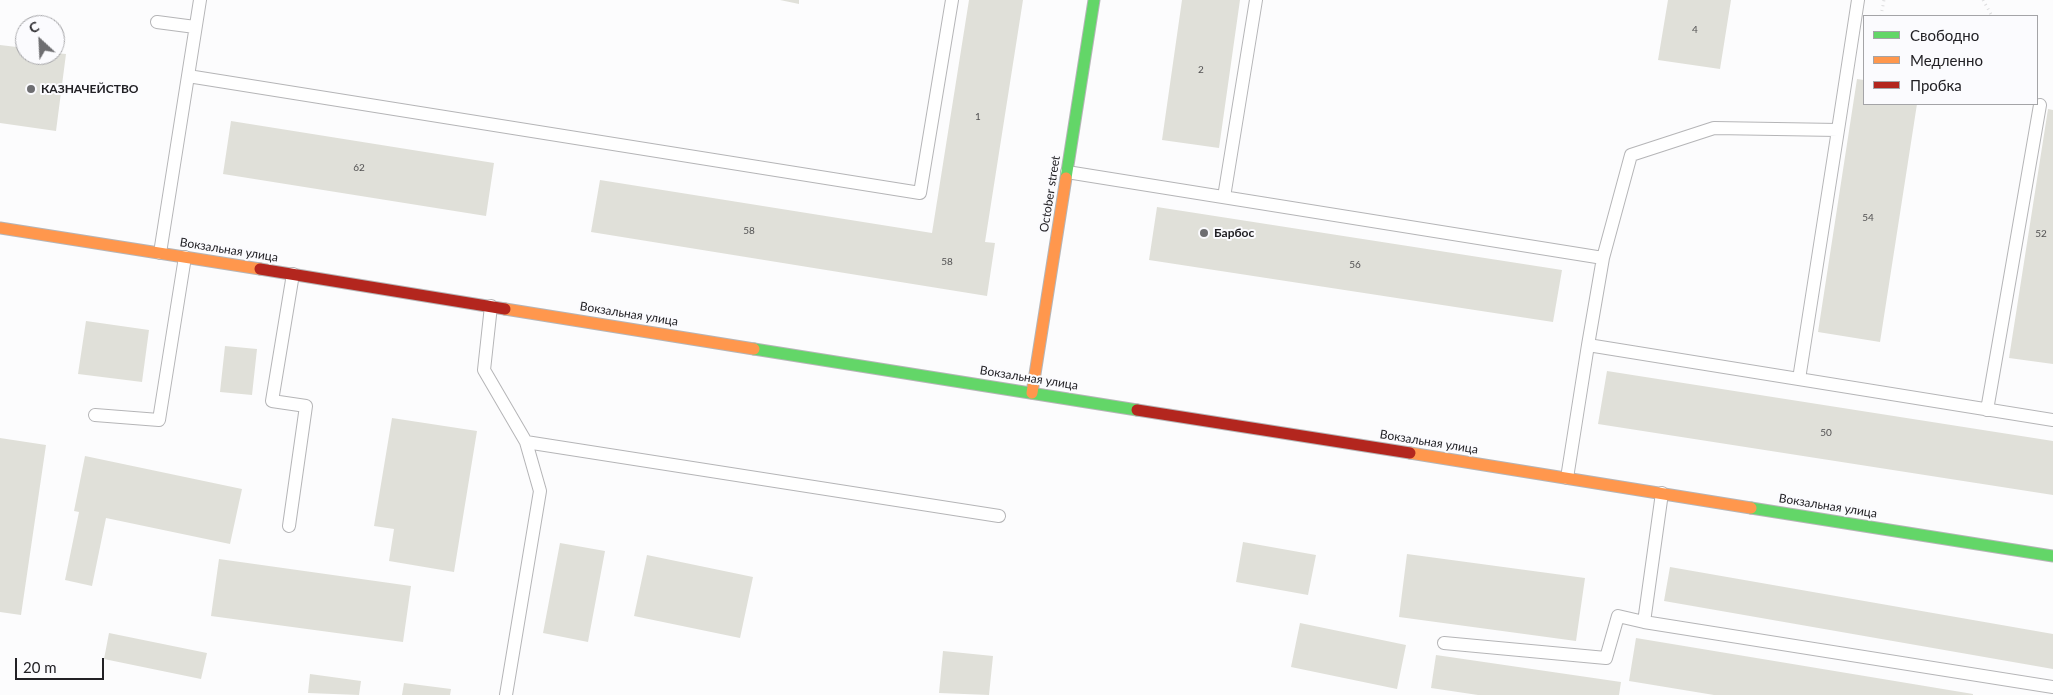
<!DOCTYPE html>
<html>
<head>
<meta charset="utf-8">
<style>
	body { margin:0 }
	#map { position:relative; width:2053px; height:695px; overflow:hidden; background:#fcfcfd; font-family:Lato,sans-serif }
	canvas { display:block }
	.legend { position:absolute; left:1863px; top:15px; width:175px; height:90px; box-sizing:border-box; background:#fbfbfe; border:1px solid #a4a4a7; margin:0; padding:6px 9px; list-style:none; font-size:15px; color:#222125 }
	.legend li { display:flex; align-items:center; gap:10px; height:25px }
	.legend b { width:25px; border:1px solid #a4a4a7 }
	.north { position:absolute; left:15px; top:15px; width:50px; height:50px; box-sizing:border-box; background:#fbfbfe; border:1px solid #a4a4a7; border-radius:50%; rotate:335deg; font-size:14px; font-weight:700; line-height:20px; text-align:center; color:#222125 }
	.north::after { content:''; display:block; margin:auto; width:18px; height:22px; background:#6e6e71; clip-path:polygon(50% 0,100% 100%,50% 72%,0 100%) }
	.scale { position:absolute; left:15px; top:658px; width:89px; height:22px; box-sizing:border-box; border:2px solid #222125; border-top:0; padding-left:6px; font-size:15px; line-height:18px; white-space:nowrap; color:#222125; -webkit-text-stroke:4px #fbfbfe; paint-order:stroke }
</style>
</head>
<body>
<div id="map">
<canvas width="2053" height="695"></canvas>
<ul class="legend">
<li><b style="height:6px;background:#63d668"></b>Свободно</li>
<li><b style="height:6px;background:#ff974d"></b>Медленно</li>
<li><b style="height:6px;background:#b3261e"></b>Пробка</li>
</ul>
<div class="north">С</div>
<div class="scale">20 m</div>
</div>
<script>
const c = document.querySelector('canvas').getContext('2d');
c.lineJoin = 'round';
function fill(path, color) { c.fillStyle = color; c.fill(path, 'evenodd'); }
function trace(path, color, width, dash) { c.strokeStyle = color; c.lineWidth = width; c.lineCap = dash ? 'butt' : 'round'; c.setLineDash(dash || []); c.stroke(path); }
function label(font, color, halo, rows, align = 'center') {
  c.font = font + ' Lato,sans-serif'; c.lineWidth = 4; c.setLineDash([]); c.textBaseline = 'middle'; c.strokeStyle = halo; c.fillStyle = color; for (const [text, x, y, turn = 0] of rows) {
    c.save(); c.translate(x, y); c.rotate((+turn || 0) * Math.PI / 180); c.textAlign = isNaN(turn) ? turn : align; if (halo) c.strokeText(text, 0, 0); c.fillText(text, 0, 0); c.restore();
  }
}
fill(new Path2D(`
	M780,0h19v4z
	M969,0h54l-38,242 10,1 -8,53 -396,-64 9,-52 332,53z
	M1182,0h58l-21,148 -57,-8z
	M1668,0h63l-11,69 -62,-9z
	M0,45l25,3v7h30v-2l11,1 -10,77 -56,-8z
	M1857,79l7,1v24h53l-37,238 -62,-10z
	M2048,109l5,1v254l-44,-6z
	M231,121l263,42 -8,53 -263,-42z
	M1157,207l405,63 -9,52 -404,-62z
	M86,321l63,9 -7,52 -64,-8z
	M225,346l32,3 -5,46 -32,-3z
	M1607,371l446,70v54l-455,-71z
	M392,418l85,13 -23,141 -65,-11 5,-32 -20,-3z
	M0,438l46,7 -25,170 -21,-3z
	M85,456l157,33 -12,55 -124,-26 -14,68 -27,-6 14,-68 -5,-1z
	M1243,542l73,13 -8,40 -72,-13z
	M560,543l45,8 -17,91 -45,-9z
	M1407,554l178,24 -9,63 -177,-24z
	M647,555l106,22 -13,61 -106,-22z
	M219,559l192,27 -8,56 -192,-26z
	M1670,567l383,67v35l-389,-68z
	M1300,623l106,22 -9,44 -106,-22z
	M109,633l98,20 -6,26 -97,-20z
	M1636,638l337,56v1h-259l-85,-14z
	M943,651l50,5 -4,39 -50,-2z
	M1436,655l185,27 -2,13h-141l-47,-7z
	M310,674l51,7 -2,14 -51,-2z
	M404,683l47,6 -1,6h-48z`), '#e0e0d9');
const lane = new Path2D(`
	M157,22l38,5
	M188,76l732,117 32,-193
	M1838,130l20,-130
	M1067,172l536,86 -15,87 465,75
	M1224,197l32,-197
	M160,253l40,-253
	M1603,258l28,-103 83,-27 124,2 -39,249
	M491,306l-7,64 42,72 473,74
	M1987,410l53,-305
	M95,415l64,5 26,-163
	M1567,478l21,-133
	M1662,493l-18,129 409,65
	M289,526l17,-120 -34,-5 21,-127
	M1444,643l162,15 12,-42 26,6
	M506,695l34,-204 -14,-49`);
const fast = new Path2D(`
	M1066,178l28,-178
	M754,349l383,61
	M1751,508l302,48`);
const slow = new Path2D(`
	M0,228l260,41
	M505,309l249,40
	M1032,393l34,-215
	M1410,453l341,55`);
const jam = new Path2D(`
	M260,269l245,40
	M1137,410l273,43`);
trace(lane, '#b5b5b7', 14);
trace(fast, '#b5b5b7', 13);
trace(slow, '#b5b5b7', 13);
trace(jam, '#b5b5b7', 13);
trace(new Path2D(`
	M1983,0l9,16
	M1881,16l3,-16`), '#ddddde', 3, [1, 4]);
trace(lane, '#fff', 12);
trace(fast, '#63d668', 11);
trace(slow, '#ff974d', 11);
trace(jam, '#b3261e', 11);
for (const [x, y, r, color] of [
	[31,89,5,"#6e6e71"],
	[1204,233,5,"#6e6e71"]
]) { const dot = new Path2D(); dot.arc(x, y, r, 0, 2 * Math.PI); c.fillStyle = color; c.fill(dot); trace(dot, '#fbfbfe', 2); }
label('10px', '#525152', null, [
	["4",1695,30],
	["2",1201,70],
	["1",978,117],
	["62",359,168],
	["54",1868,218],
	["58",749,231],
	["52",2041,234],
	["58",947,262],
	["56",1355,265],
	["50",1826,433]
]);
label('bold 12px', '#222125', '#fbfbfe', [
	["КАЗНАЧЕЙСТВО",41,89],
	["Барбос",1214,233]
], 'left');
label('12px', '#222125', '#fbfbfe', [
	["October street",1050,194,-81],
	["Вокзальная улица",229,250,9],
	["Вокзальная улица",629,314,9],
	["Вокзальная улица",1029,378,9],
	["Вокзальная улица",1429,442,9],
	["Вокзальная улица",1828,506,9]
]);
</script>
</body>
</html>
